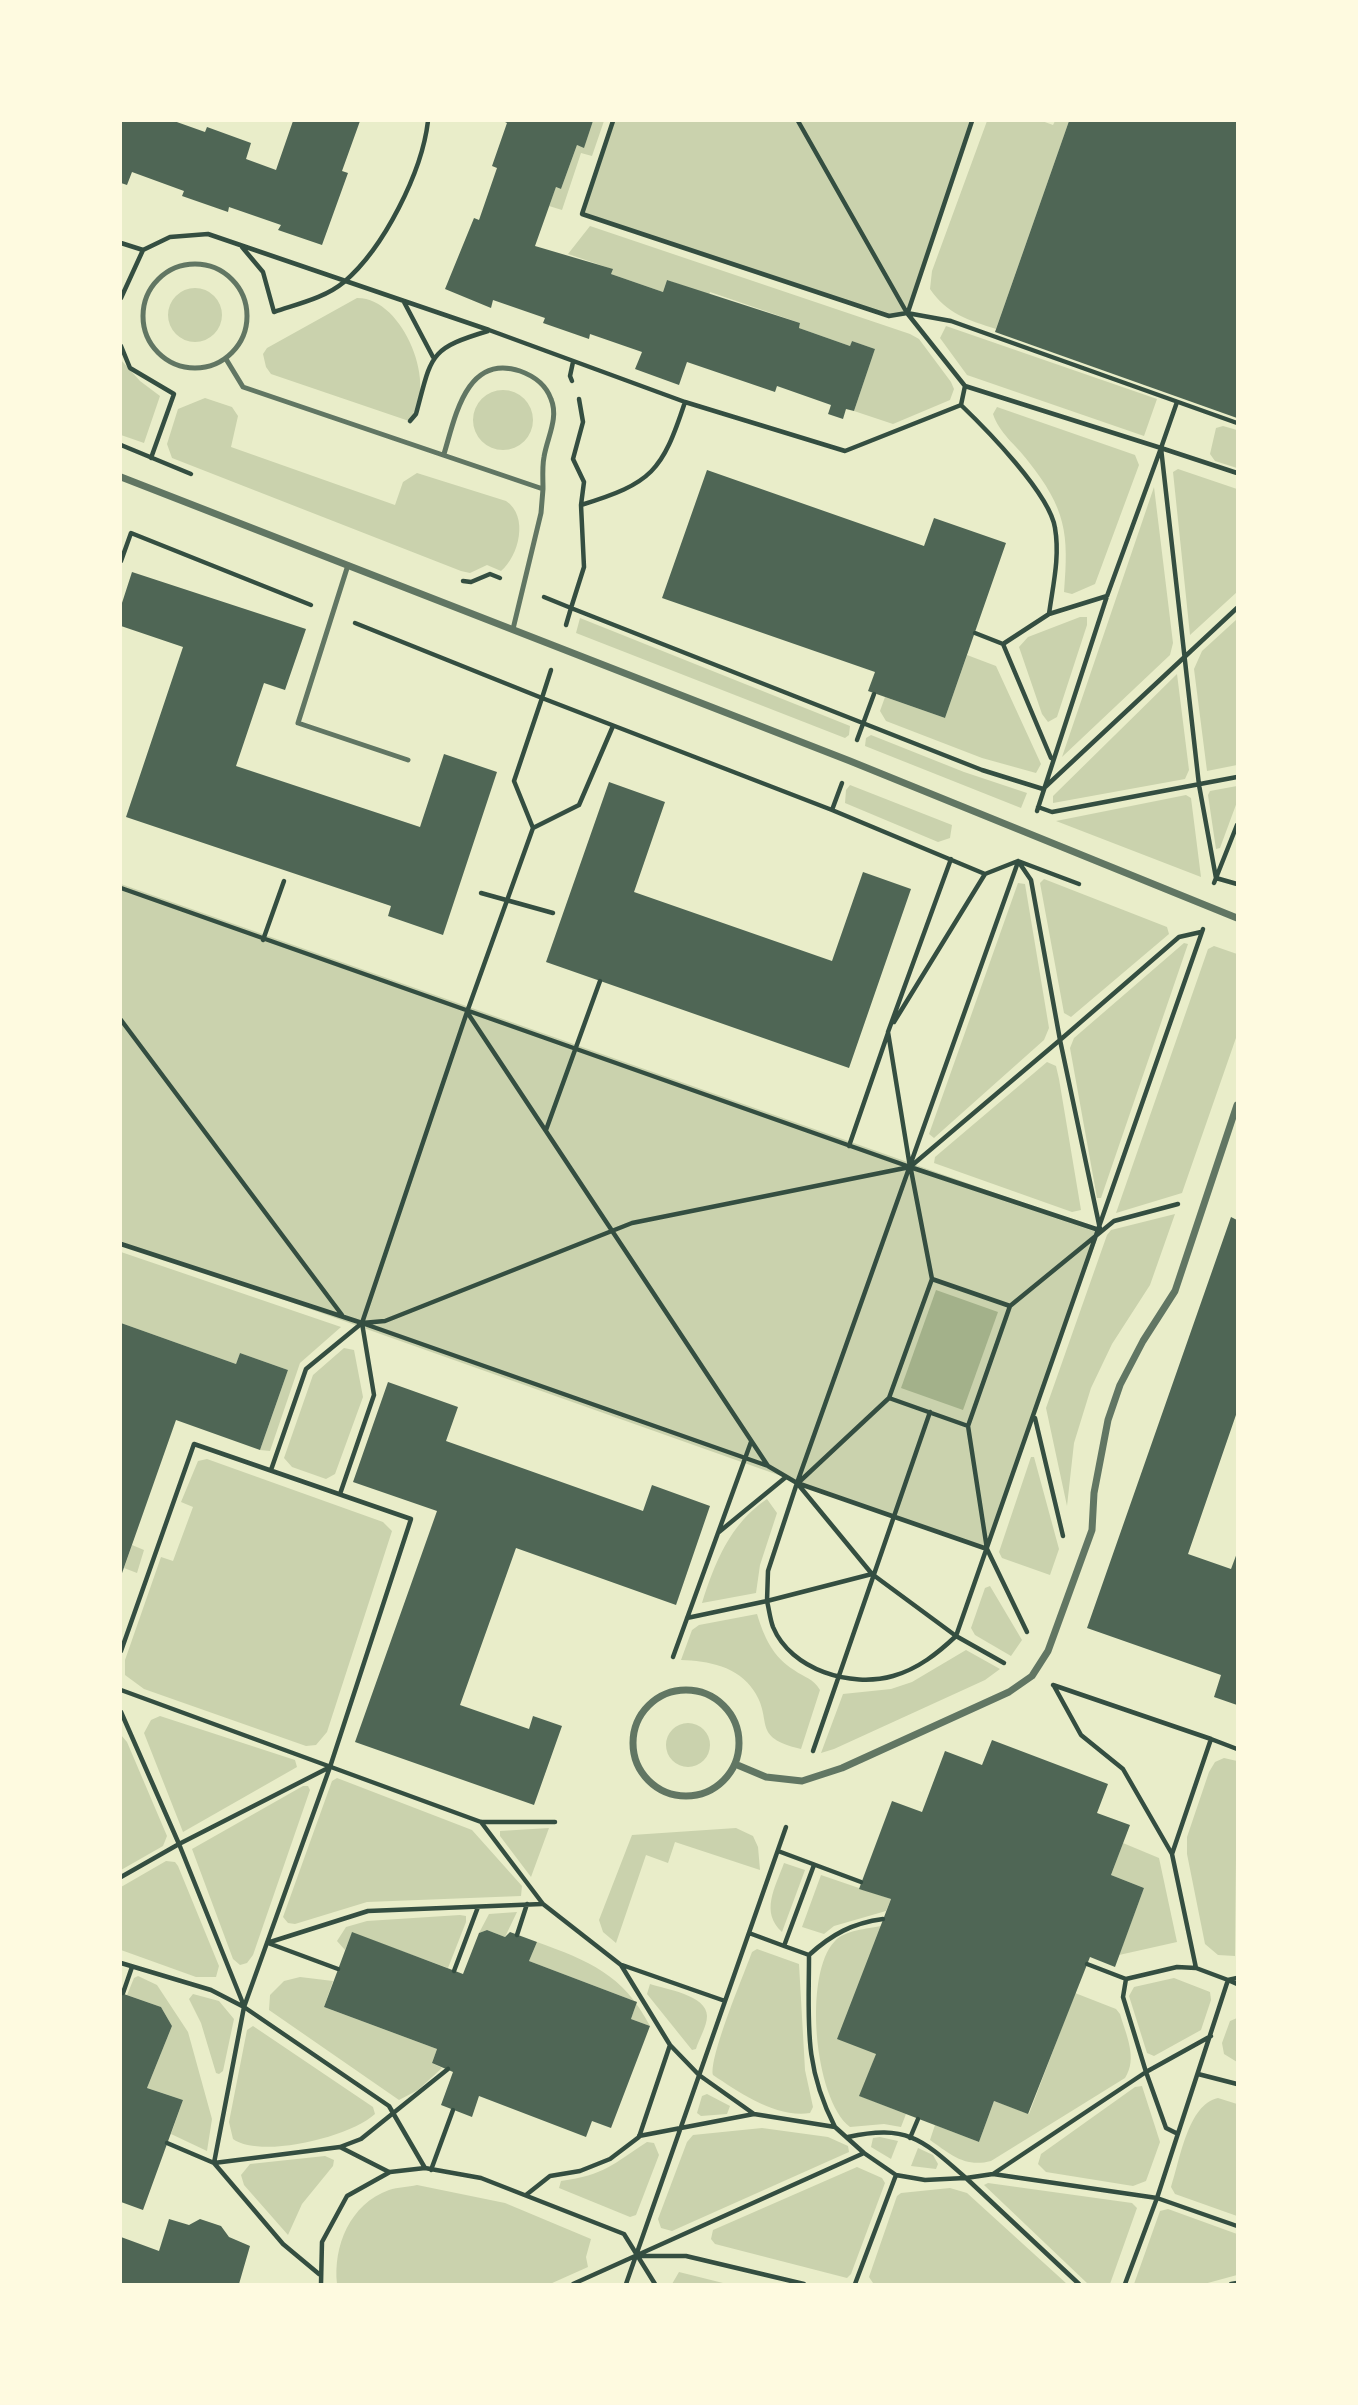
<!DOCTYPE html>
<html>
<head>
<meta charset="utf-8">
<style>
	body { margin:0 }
	#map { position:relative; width:1358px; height:2405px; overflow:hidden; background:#e9edc9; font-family:Lora,serif }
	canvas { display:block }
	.frame { position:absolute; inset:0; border:122px solid #fefae0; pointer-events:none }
</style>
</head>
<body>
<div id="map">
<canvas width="1358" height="2405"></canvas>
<div class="frame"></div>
</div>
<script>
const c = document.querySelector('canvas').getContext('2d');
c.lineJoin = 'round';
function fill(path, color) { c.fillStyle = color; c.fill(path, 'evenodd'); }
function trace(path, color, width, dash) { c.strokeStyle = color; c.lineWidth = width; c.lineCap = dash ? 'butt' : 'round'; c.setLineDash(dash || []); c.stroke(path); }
fill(new Path2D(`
	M593,121h11l-12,35 -11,-3 -19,57 -13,-4 7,-19 5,2 16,-44 7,2z
	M613,121h359l-65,192 -18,3 -307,-102z
	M987,121h55l11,4 2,-4h14l-73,208c-28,-9 -49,-15 -66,-40l2,-18z
	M590,226l320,108 9,5 32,43 3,7 -4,11 -57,24 -39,-13 21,-62 -23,-8 -2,5 -51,-18 1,-5 -90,-31 -1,3 -42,-15 -4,12 -52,-18 1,-5 -44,-15z
	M168 315a27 27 0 1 1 54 0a27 27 0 1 1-54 0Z
	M357,298c46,-1 83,90 52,123l-138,-47 -5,-7 -3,-13 4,-6z
	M946,326l211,73 -13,37 -177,-61 -27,-37z
	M121,360l19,21 20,15 -16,47 -23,-8z
	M473 420a30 30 0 1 1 60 0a30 30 0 1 1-60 0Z
	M205,398l27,9 6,9 -7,31 164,58 8,-23 14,-9 89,28c23,15 13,55 -5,70l-14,-6 -17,8 -9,-2 -289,-113 -5,-14 11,-35z
	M997,407l138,48 4,10 -44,119 -23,10 -8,-2c5,-59 2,-83 -36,-131 -12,-16 -29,-28 -35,-47z
	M1223,426l14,4v38l-22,-7 -5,-7 6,-26z
	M1178,469l59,20v103l-47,43 -17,-163z
	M1154,487l19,156 -3,12 -108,102z
	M1080,617h7v8l-30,92 -9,5 -6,-8 -23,-67 9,-10z
	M580,618l270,108 -1,9 -4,3 -269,-105z
	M1237,619v146l-30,6 -13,-102 8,-18z
	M967,655l29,11 45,98 -5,9 -54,-15 -96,-37 -6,-10 5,-14 60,21z
	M1177,674l12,96 -4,9 -132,24v-7z
	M871,735l93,37 63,21 -6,15 -156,-62 1,-8z
	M850,785l102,40 -2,13 -12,4 -93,-39 1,-13z
	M1237,786v16l-17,46 -4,1 -8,-54 2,-4z
	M1186,795l5,3 10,79 -145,-56z
	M1044,879l123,48 2,7 -98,83 -7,-4 -24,-130z
	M1018,883l7,1 24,144 -5,12 -110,98 -5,-4z
	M121,884l979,346 -113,319 -866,-307z
	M1184,943l4,1 -87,254h-4l-27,-150 4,-10z
	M1214,946l23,8v81l-55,158 -66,20 92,-264z
	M1047,1062l9,4 3,13 22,131 -9,2 -138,-49 1,-6z
	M1175,1214l-25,71 -38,59 -21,44 -17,55 -7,63 -21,-98 61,-173 4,-5z
	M121,1252l220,75 -41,36 -30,88 -10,-1 28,-80 -48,-17 -4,11 -115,-41z
	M344,1348l10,2 9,47 -28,77 -9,5 -34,-12 -8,-9 29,-83z
	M1031,1457h3l25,92 -9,26 -48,-17 -3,-6z
	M207,1459l176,63 9,9 -65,201 -11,13 -10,1 -162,-57 -19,-14v-15l36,-103 12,4 20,-54 -12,-5 17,-41z
	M767,1499l10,14 -17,52 -4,28 -54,10c13,-41 28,-79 65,-104z
	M132,1545l12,5 -7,23 -13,-5z
	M990,1586l32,54 -11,16 -36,-21 -4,-7 14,-40z
	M757,1614c7,23 16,43 37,56 11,8 19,8 26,20l-19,59c-51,-12 -27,-28 -47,-58 -16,-25 -46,-30 -73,-31l11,-30 7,-5z
	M966,1650l34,19 -15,11 -151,69 -13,4 22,-59 48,-5 21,-7z
	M160,1716l135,44 2,7 -114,65 -39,-99 7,-13z
	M666 1745a22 22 0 1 1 44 0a22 22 0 1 1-44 0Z
	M121,1735l6,7 40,94 -4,10 -42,24z
	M1224,1758l13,3 -2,195 -17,-1 -13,-11 -18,-90v-17l22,-65 6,-10z
	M337,1778l135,52 50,56 -1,10 -154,6 -72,22 -7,-1 -5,-6 49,-136z
	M303,1786h5l2,4 -57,165 -6,8 -7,2 -7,-6 -41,-110z
	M549,1828l-18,49 -31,-41v-5z
	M736,1828l17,8 5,11 2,23 -85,-28 -7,21 -22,-8 -30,88 -13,-11 -4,-12 33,-85z
	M1123,1843l36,15 18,84 -58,13 25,-67 -33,-13z
	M166,1861l9,1 3,4 41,100 -3,11h-20l-75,-27v-63z
	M784,1863l21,7 -23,62c-22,-20 -7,-44 2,-69z
	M821,1875l70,24 -5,12 -52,15 -10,8 -22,-7z
	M517,1912l-12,25 -18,-7 -8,3 10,-19z
	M460,1915l6,1v6l-18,46 -96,-35 -7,17 -8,-9 9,-14 21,-6z
	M881,1926l-5,128 -16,42 46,18 -5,13 -17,-3 -34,3c-36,-28 -47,-154 -15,-186 10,-11 32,-12 46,-15z
	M537,1942c52,19 86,32 113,84l-19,-7 6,-17 -108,-41z
	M757,1949l42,15 6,106 8,37 -3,6c-34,5 -70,-20 -97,-38 -4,-18 31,-101 39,-123z
	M138,1976l19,9 31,47 24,87 -5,32 -36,-17 12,-34 -36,-12 25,-62 -11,-19 -34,-12 7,-17z
	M300,1977l33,4 -9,26 113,42 -5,14 10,5 -24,22 -19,10 -130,-90 1,-15 14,-14z
	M1174,1978l36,14 1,8 -10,30 -47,26 -7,-3 -18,-57 5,-9z
	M650,1984c15,5 57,11 57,32 0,10 -8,23 -11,33l-4,1 -45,-56z
	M1075,1993l41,16 4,5c6,21 18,44 5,64l-134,83c-26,7 -41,-7 -61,-21l5,-15 44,17 15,-41 35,13z
	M193,1994l26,7 15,18 -11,52 -4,3 -3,-1 -15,-50 -12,-24z
	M1237,2018v44l-13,-8 -2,-11 8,-22z
	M253,2026l120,81 2,7c-25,23 -114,45 -142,25l-4,-17 18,-92z
	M1142,2086l18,56 -14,39 -13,5 -87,-14 -8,-8 3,-10 94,-67z
	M707,2094l23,12 -3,8 -26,2 -4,-3 5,-17z
	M1218,2098l19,6v112l-62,-22 -4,-7c9,-27 17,-83 47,-89z
	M762,2128l66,9 20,9 1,6 -177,79 -11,-3 -3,-9 29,-77 6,-7z
	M880,2137l18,4 -7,18 -20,-12 2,-9z
	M647,2142l7,1 5,12 -23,60 -6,2 -71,-29 2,-7c44,-6 52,-17 86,-39z
	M918,2148l15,7 5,9 -2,5 -25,-3z
	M325,2156l9,4 -1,6 -31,38 -14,31 -44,-50 -3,-10 9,-11z
	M857,2167l25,11 3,5 -34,91 -4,4 -132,-34 -4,-5 2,-9z
	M988,2183l144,20 5,5 -27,76h-22l-104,-99z
	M417,2185l88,18 86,36 -5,18 2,10 -38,17h-213c-4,-38 13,-80 52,-94 9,-3 19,-3 28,-5z
	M950,2188l17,5 100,91 -194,-1 -4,-6 28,-81 4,-3z
	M1168,2209l69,25v41l-33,9h-70l26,-73z
	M679,2272l48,12h-55z`), '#cad2ad');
fill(new Path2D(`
	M936,1290l62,22 -35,98 -62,-22z`), '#a3b18a');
fill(new Path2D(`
	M121,121h53l31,11 2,-5 44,16 -5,16 30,11 17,-49h67l-18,50 6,2 -26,72 -44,-15 3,-5 -52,-18 -1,5 -46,-16 2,-5 -52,-19 -5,13 -6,-2z
	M503,121h90l-9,27 -7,-3 -16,44 -5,-2 -21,59 78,23 -2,5 52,18 4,-12 133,43 -1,5 51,18 2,-5 23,8 -21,62 -8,-2 -3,10 -15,-5 3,-9 -54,-19 -2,6 -88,-30 -8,23 -44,-16 7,-17 -52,-18 -1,5 -46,-16 2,-5 -52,-18 -2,8 -46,-19 29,-71 5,2 18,-52 -5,-2 15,-43z
	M1069,121h168v297l-242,-86z
	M707,470l217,76 10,-28 72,25 -61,175 -77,-27 7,-19 -213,-74z
	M132,572l174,57 -21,61 -21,-7 -28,83 184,61 24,-73 53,18 -54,163 -55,-19 3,-10 -265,-89 57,-170 -62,-21v-20z
	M609,782l56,20 -31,90 198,69 31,-89 48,17 -62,179 -303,-106z
	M1231,1217l6,3v192l-49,142 43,15 6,-16v152l-23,-8 7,-22 -134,-47z
	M121,1323l115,41 4,-11 48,17 -28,80 -84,-30 -55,156z
	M388,1382l70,25 -12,34 197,70 9,-26 58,21 -34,99 -160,-57 -56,157 69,24 4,-13 29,10 -28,79 -179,-63 82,-231 -84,-29z
	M992,1740l116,44 -11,29 33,12 -19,50 33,13 -29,79 -25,-10 -62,157 -34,-13 -15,41 -120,-46 17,-42 -39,-15 54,-140 -32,-10 33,-88 30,11 23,-61 37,14z
	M487,1930l18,7 5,-5 27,10 -8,19 108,41 -6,17 19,7 -39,102 -19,-7 -6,16 -107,-41 -7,21 -31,-12 12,-33 -21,-9 5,-14 -113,-42 28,-75 111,42 16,-41z
	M121,1993l40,14 11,19 -25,62 36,12 -40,110 -22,-8z
	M169,2219l20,6 11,-6 21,7 8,11 21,9 -11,38h-118v-47l38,14z`), '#4f6655');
trace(new Path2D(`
	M613,121l-31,93 307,102 18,-3 44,8 286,102
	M798,121l109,192 58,73 196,62
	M121,243l22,7 27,-13 38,-3 281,96 196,72 160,49 116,-46 4,-19
	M242,247l21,25 11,40c23,-8 51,-14 70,-30 40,-34 78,-110 84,-161
	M121,298l22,-48
	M404,302l29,55
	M908,312l64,-191
	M121,346l9,22 44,26 -23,64
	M572,381l-2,-5 3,-14
	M579,399l4,23 -10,37 11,23 -3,23 3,62 -13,41 411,162 61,19 194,-181
	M1177,402l-16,46 38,337 17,93 -2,5
	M961,405c25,24 89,89 94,123 5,29 -2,57 -6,86l-46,30 48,114
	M410,421l6,-7c16,-59 12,-65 72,-83
	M121,445l70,29
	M581,505c71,-22 81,-33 104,-103
	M121,561l10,-28 180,72
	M463,581l8,1 19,-8 10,4
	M544,597l27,11 -5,17
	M1049,614l58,-18
	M355,623l187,75 -28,83 19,47 -66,184
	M975,633l28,11
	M551,670l-9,28 290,112 153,64 33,-13 61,23
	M857,740l17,-46
	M1038,807l14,5 185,-35
	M832,810l10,-27
	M1037,811l70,-215 54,-148 76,25
	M1237,825l-21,53 21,6
	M533,828l46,-23 34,-79
	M1018,861l13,19 29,160 119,-103 22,-5
	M121,888l789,279 -22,-135 63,-173
	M481,893l72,20
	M263,940l21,-59
	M467,1012l301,454 -406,-143z
	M121,1020l221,295
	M894,1022l91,-148
	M546,1130l54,-149
	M849,1146l39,-113
	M910,1167l189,63
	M121,1244l241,79 23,-2 247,-98 278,-56 150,-127 40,189
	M932,1279l78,27
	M889,1398l79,28
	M1035,1418l28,118
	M768,1466l29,17 190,66
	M271,1470l35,-101 56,-46 12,72 -34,99
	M797,1483l75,91 -105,27c2,8 3,18 6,26 18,43 78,61 120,49 25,-7 45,-23 63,-40l247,-707
	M798,1483l91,-85 43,-119 -21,-109
	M719,1532l67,-55
	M872,1574l84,62 48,27
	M687,1618l80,-17 1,-30 29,-88 221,-621
	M1027,1632l-40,-83 -19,-123 42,-120 104,-85 64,-17
	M121,1651l73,-207 217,75 -81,248 -86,240 -30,156 69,81 36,30
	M673,1657l78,-215
	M1053,1685l158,54
	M1054,1686l27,49 42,34 49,85
	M121,1690l360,132h74
	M121,1712l58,132 -58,33
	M1237,1749l-26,-10 -39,115 24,114 32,12 9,-2
	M813,1751l117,-339
	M481,1822l62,82 78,61 49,80 -31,92 -29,22 -30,12 -30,5 -24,19
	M778,1851l83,31
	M814,1865l-30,81 25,9c0,67 -6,110 26,172
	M749,1933l35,13
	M517,1935l10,-31
	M267,1943l101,-32 174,-7
	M268,1943l70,26
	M809,1955c23,-21 44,-32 74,-36
	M121,1963l90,27 33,17 145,99 36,62
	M1087,1964l39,15
	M622,1965l103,36
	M454,1971l24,-64
	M1237,1984l-9,-4 -71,218 80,28
	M123,1993l9,-26
	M244,2006l-65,-162 151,-77
	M1198,2074l39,10
	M754,2114l81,13 29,26
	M1176,2133l-10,-5 -20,-56 65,-36
	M639,2136l115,-22 -55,-39 -29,-30
	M848,2137c60,-13 75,3 118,41
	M910,2138l8,-19
	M167,2143l47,20 126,-16 49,25
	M340,2147l21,-8 87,-70
	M431,2170l22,-60
	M993,2174l153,-102 -23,-75 3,-18 51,-12 19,1
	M896,2175l29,5 40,-2
	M641,2256h45l118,28
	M321,2284l1,-42 25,-46 43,-24 35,-4 56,10 143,56 31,50
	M573,2284l291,-131 32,22 -41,109
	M626,2284l160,-457
	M1079,2284l-113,-106 27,-4 164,24 -32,86
	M1231,2284l6,-1`), '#344e41', 4.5);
trace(new Path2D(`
	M143 316a52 52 0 1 1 104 0a52 52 0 1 1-104 0Z
	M226,359l17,28 300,102 -2,24 -28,116
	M444,454c11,-36 22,-101 76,-83 14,5 26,14 31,28 8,19 -4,39 -7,58 -2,10 -1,22 -1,32
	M348,565l-50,158 110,37`), '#617663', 5);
trace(new Path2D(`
	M121,477l729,284 387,157
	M633 1743a53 53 0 1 1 106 0a53 53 0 1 1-106 0Z
	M735,1764l31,13 36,4 40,-13 167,-76 23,-16 16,-25 44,-121 2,-37 14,-73 12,-35 23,-44 32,-50 62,-186`), '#617663', 7);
</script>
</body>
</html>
